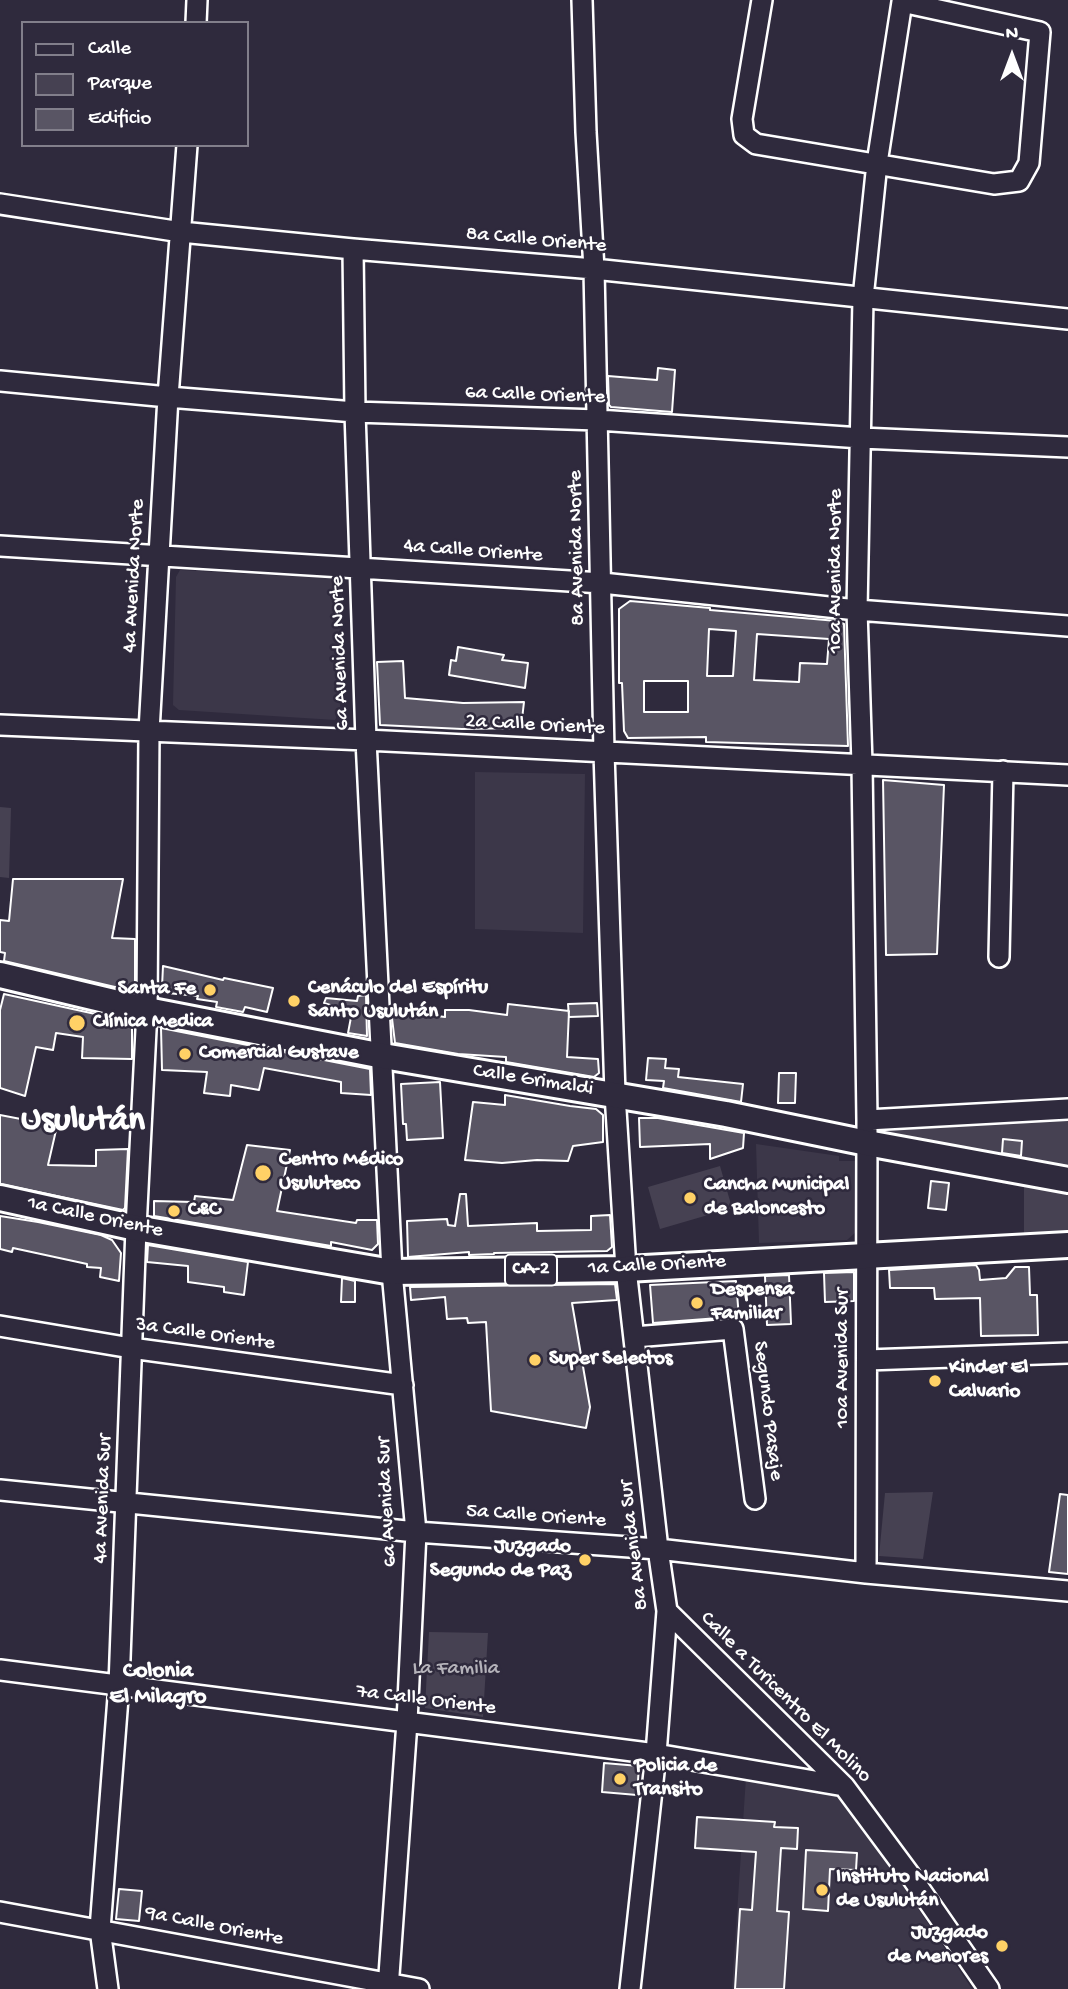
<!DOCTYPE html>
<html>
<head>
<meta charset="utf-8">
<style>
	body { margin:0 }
	#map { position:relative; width:1068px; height:1989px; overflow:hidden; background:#2f2a3d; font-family:"Gochi Hand",sans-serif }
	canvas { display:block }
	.legend { position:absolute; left:21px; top:21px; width:228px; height:126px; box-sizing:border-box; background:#2f2a3d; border:2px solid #827f8b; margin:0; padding:9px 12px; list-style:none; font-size:21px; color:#fff }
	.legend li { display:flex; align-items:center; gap:14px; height:35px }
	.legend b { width:35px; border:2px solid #827f8b }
	.north { position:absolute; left:977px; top:21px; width:70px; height:70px; -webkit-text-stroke:5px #2f2a3d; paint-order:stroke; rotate:0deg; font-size:19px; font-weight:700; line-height:28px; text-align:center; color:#fff }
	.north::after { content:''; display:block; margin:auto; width:24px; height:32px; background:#fff; clip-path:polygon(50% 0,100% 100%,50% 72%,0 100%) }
</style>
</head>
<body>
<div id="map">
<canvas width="1068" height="1989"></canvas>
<ul class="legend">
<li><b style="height:9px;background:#2f2a3d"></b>Calle</li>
<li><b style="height:19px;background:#464152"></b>Parque</li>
<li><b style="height:19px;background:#595564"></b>Edificio</li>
</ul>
<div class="north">N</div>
</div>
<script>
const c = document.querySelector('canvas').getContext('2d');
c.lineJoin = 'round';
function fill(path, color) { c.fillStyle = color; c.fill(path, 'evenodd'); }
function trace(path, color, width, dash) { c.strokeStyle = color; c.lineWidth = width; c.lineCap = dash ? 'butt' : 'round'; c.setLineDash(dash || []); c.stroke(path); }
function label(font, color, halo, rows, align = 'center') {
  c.font = font + ' "Gochi Hand",sans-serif'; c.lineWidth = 5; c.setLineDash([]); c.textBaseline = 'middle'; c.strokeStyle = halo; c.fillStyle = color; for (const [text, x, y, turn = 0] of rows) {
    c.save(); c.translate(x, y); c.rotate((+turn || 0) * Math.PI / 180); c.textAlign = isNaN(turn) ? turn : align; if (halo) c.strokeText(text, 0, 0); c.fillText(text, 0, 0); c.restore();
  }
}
fill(new Path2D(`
	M180,570l162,9 -2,131 -5,10 -156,-10 -6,-5 3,-128z
	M475,772l110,2 -2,159 -108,-4z
	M756,1144l83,12v5h16l1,71 -9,8 -88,3z
	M746,1777l94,15 132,197h-240z`), '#3c3749');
fill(new Path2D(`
	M0,807l11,1 -2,70 -9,-1z
	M1068,1119v49l-201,-36z
	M720,1166l12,42 -72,21 -12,-42z
	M1024,1186l44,5v42h-44z
	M933,1492l-10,67 -44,-3 6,-63z
	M429,1632l59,1 -5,84 -58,-9z`), '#464152');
const building = new Path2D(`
	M658,368l17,2 -3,42 -61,-5 -2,-2 -1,-29 49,4z
	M630,601l80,7v2l127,11 7,3 4,122 -142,-4v-5l-78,1 -4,-7 -2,-48h-3v-74zM709,629l27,2 -3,45h-26zM757,634l72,5 -2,25 -27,-1 -1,19 -45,-2zM644,681h44v31h-44z
	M458,647l46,8 -2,5 26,3 -3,25 -76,-13 2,-15 5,1z
	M403,661l2,37 58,5 61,-1 -3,26 -59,1 -82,-4 -3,-63z
	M883,780l61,5 -7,169 -51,1z
	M13,879h110l-11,59 23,1v47l-3,5 -128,-30 1,-8 -5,-1v-32l9,1z
	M163,966l60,14 1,-2 49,10 -6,24 -22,-5 -2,5 -27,-5 1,-5 -20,-3 1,-3 -31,-3 -5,-6z
	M4,994l128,28v37l-50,-1 1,-21 -27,-4 -3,17 -17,-3 -11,49 -25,-8v-78z
	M366,995l1,41 -19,-3 4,-21 -28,-9 2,-5 31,3 1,-5z
	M597,1003l1,13 -29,1 -1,-13z
	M508,1004l61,7 -2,46 31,2 1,14 -5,4 -88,-15v-5l-48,-3 -63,-11 -4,-33 54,7v-7h24l38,5z
	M161,1028l209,41 1,26 -30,-2v-11l-77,-14 -5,22 -28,-5 -1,11 -26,-3 3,-21 -45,-2z
	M648,1058l18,1 -1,9 14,1 -1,8 65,7 -2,18 -78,-14 1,-7 -18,-1z
	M779,1073h17l-1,30h-17z
	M440,1082l3,56 -36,2 -1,-16h-3l-2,-40z
	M505,1095l65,11 26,3 7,6v27l-30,4 -5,15 -31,-1 -35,3 -37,-3 8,-58 32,3z
	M0,1115l57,11 -9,39 48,1v-16l32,-1 -3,59 -2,2 -123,-26z
	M639,1118h19l86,15 -1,15 -33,11v-15l-70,3z
	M1003,1139l19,2 -1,15 -19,-3z
	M247,1145l43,5 -13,61 79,12 1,-3h20l1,24 -6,6 -41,-8v4l-177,-30v-15l40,1 1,-6 38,4z
	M931,1181l18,2 -3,27 -18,-2z
	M460,1194h6l2,32 69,-3v8l54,-1v-14l19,-1 2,32 -5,4 -113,2v1l-25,1v-3l-61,5 -1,-36 40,-2 1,6 7,1z
	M0,1216l38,6 63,13 11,5 9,13 -2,28 -19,-4 1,-9 -14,-1v-3l-74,-16 -1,4 -12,-3z
	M148,1245l100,17 -4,33 -20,-3v-5l-36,-5v-16l-41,-4z
	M976,1265l3,5 1,10 26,-2 9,-11h14l1,28h7l1,40 -57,1 -1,-38 -45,1 -1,-11h-44l-1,-18z
	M854,1272v29l-29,1 -1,-29z
	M789,1275l2,49 -24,1 -2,-49z
	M342,1278l13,3v21h-14z
	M736,1281l3,37 -7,-1 -79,6 -3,-38z
	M615,1284l2,16 -45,3 18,104 -4,21 -95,-17 -5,-89 -18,1 -1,-5 -20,1 -2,-22 -34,3 -1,-13z
	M1060,1494l8,1v79l-19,-2z
	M604,1763l35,3 -2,29 -35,-3z
	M697,1817l78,5 -1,5 24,1 -1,21 -16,-1 -4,63 12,1 -5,77h-49l5,-80 12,1 4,-58 -61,-4z
	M806,1850l51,3 -1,17 -26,-1 -2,42 -25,-2z
	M119,1889l23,2 -3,30 -23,-2z`);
fill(building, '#595564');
trace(building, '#fff', 2);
const minor = new Path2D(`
	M582,0l4,132 8,137 10,483 11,342 11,175 32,280 9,62 -11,143 -26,235
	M762,0l-20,119 2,16 12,9 238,40 25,-3 10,-18 11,-131 -138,-30 -25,161 -14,135 -6,312 5,154 5,356 -1,453
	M196,23l1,-23
	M0,204l181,28 172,17 241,20 474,50
	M353,249l2,163 11,328 26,532 24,260 -9,190 -19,267
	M0,381l168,16 187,15 243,8 263,18 207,9
	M0,546l602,37 255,27 211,16
	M0,725l366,15 702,35
	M999,957l4,-186
	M867,1120l201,-11
	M0,1326l131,22 272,37
	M634,1337l99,-8 22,170
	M867,1360l201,-7
	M0,1490l416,42 242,17 208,24 202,18
	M667,1611l177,175 66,89 79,114
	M0,1670l656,84 188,32
	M0,1912l419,77
	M108,1989l-8,-60 19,-244 17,-457 11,-218 2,-279 19,-334 19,-252`);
const major = new Path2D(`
	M0,975l147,35 236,46 343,58 141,29 201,37
	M0,1198l136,30 256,44 234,-3 442,-24`);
trace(minor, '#fff', 24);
trace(major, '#fff', 30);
trace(minor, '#2f2a3d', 19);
trace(major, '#2f2a3d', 24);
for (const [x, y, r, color] of [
	[210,990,7,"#ffd166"],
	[294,1001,7,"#ffd166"],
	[77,1023,9,"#ffd166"],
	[185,1054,7,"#ffd166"],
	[263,1173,9,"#ffd166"],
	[690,1198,7,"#ffd166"],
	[174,1211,7,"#ffd166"],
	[697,1303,7,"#ffd166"],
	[535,1360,7,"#ffd166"],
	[935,1381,7,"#ffd166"],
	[585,1560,7,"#ffd166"],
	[620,1779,7,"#ffd166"],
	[822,1890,7,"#ffd166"],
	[1002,1946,7,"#ffd166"]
]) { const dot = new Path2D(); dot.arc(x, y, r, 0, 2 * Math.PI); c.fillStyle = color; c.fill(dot); trace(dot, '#2f2a3d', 2.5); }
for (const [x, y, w] of [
	[531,1270,52]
]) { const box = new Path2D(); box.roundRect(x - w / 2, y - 15.5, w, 31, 5); c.fillStyle = '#2f2a3d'; c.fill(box); trace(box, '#fff', 2); }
label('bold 19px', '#fff', null, [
	["CA-2",531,1270]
]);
label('21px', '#fff', '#2f2a3d', [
	["8a Calle Oriente",536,241,5],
	["6a Calle Oriente",535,396,2],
	["8a Avenida Norte",578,548,-91],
	["4a Calle Oriente",473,552,4],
	["10a Avenida Norte",837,571,-90],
	["4a Avenida Norte",135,576,-87],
	["6a Avenida Norte",341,653,-92],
	["2a Calle Oriente",535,726,3],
	["Calle Grimaldi",533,1081,9],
	["1a Calle Oriente",95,1218,12],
	["1a Calle Oriente",657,1266,-3],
	["3a Calle Oriente",205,1335,8],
	["10a Avenida Sur",844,1358,-90],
	["Segundo Pasaje",767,1411,83],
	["4a Avenida Sur",104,1499,-88],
	["6a Avenida Sur",388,1502,-93],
	["5a Calle Oriente",536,1517,4],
	["8a Avenida Sur",635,1545,-97],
	["Calle a Turicentro El Molino",785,1698,45],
	["7a Calle Oriente",426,1701,7],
	["9a Calle Oriente",214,1927,11]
]);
label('bold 21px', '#fff', '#2f2a3d', [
	["Cenáculo del Espíritu",308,989],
	["Santo Usulután",308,1013],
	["Santa Fe",196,990,"right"],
	["Clínica Medica",93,1023],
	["Comercial Gustave",199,1054],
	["Centro Médico",279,1161],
	["Usuluteco",279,1185],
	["Cancha Municipal",704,1186],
	["de Baloncesto",704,1210],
	["C&C",188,1211],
	["Despensa",711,1291],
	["Familiar",711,1315],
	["Super Selectos",549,1360],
	["Kinder El",949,1369],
	["Calvario",949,1393],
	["Juzgado",571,1548,"right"],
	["Segundo de Paz",571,1572,"right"],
	["Policia de",634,1767],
	["Transito",634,1791],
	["Instituto Nacional",836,1878],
	["de Usulután",836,1902],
	["Juzgado",988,1934,"right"],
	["de Menores",988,1958,"right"]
], 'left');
label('21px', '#b5b3ba', '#2f2a3d', [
	["La Familia",456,1670]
]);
label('bold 23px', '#fff', '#2f2a3d', [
	["Colonia",158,1672],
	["El Milagro",158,1698]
]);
label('bold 35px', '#fff', '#2f2a3d', [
	["Usulután",83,1123]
]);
</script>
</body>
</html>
